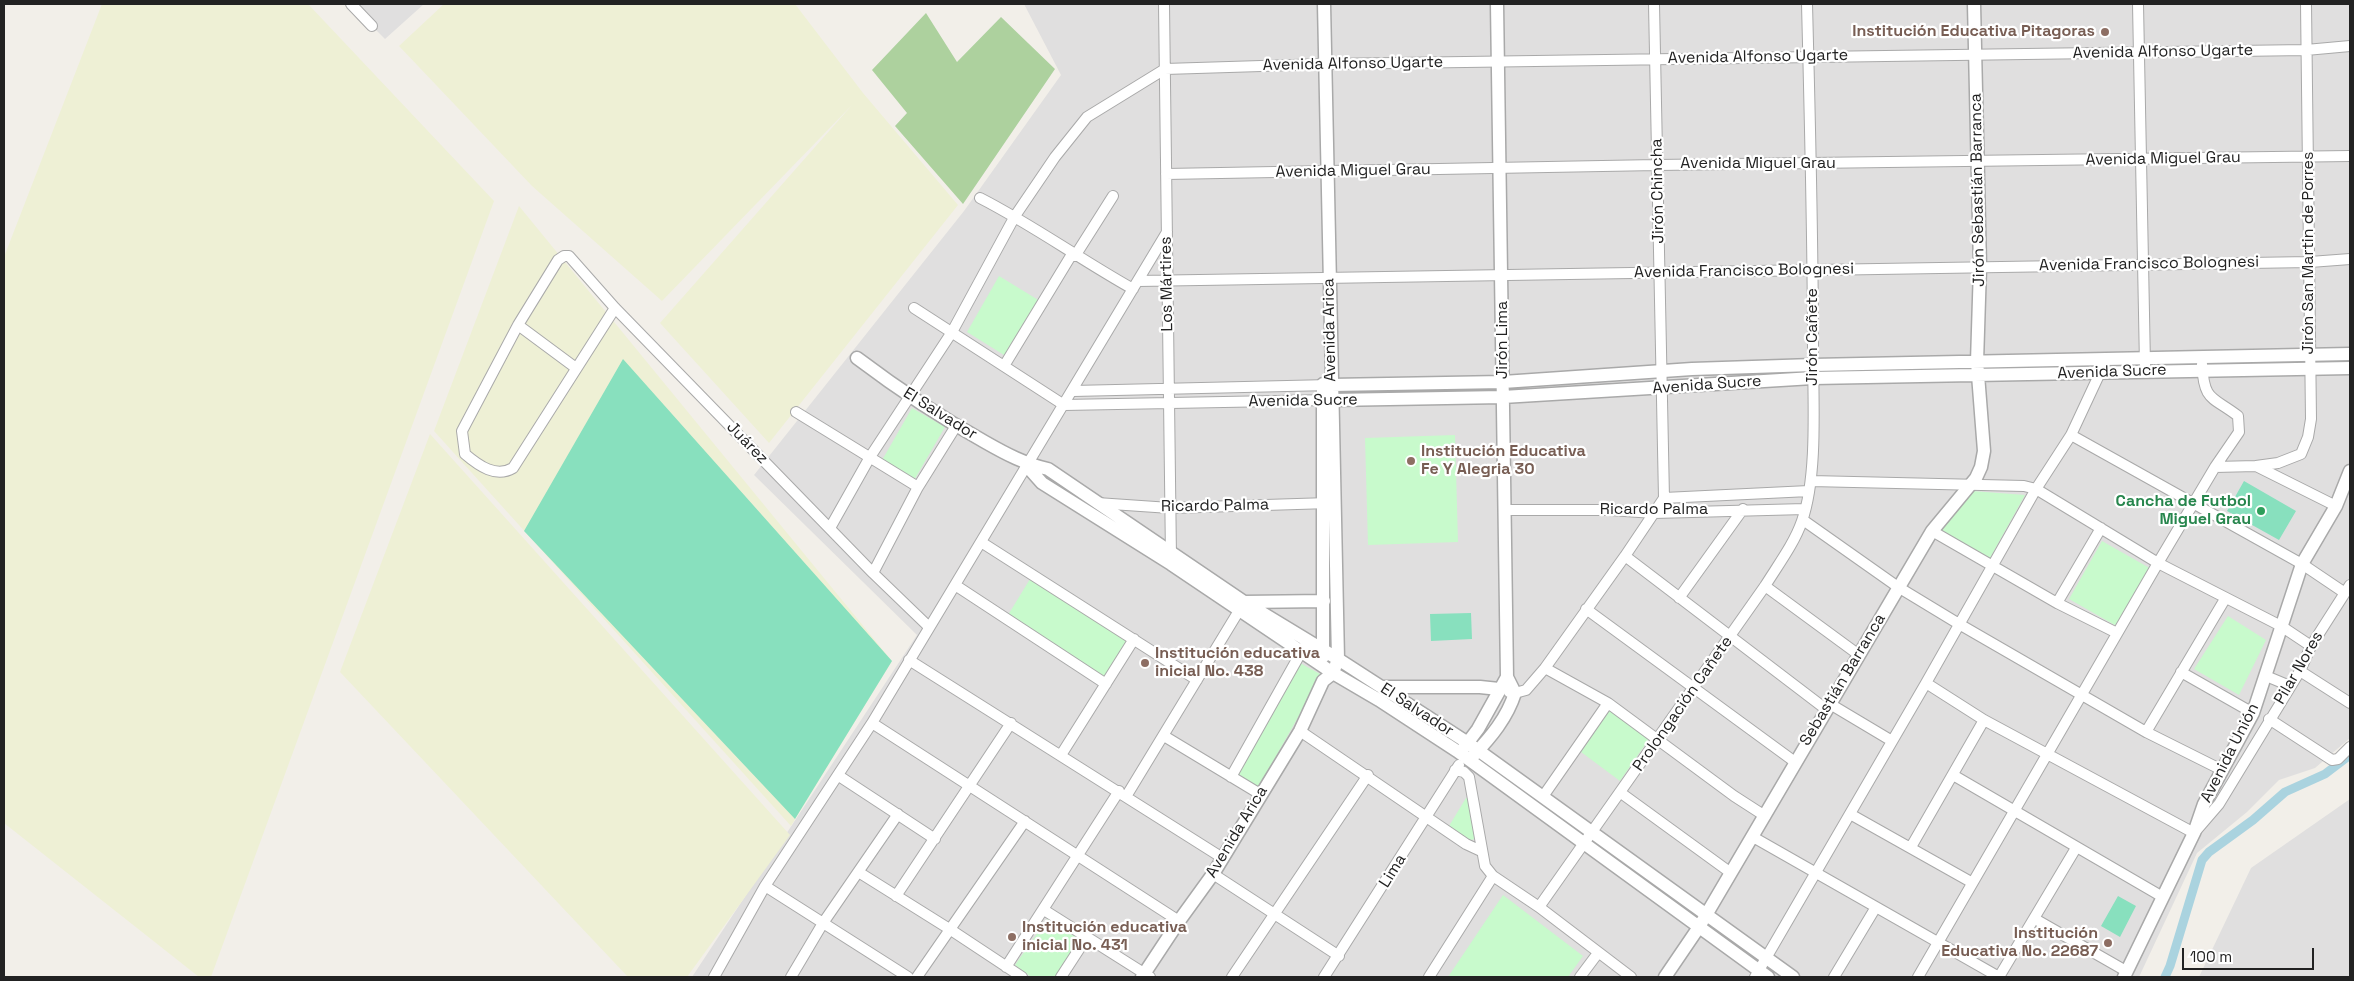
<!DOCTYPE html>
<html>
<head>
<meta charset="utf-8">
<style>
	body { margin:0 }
	#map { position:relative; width:2354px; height:981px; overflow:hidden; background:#f2efe9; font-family:"Space Grotesk",sans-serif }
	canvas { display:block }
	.frame { position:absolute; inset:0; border:5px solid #222; pointer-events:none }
	.scale { position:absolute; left:2182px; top:948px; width:132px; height:22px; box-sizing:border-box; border:2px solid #222; border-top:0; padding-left:6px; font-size:15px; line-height:18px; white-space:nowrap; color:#222; -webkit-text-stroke:4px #fff; paint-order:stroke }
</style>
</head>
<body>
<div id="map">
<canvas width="2354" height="981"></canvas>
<div class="frame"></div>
<div class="scale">100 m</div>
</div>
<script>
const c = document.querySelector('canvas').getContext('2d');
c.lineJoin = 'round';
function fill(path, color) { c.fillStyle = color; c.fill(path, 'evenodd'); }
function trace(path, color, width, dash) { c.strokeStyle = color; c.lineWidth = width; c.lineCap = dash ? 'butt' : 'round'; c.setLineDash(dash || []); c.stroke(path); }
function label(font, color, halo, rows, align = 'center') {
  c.font = font + ' "Space Grotesk",sans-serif'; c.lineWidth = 4.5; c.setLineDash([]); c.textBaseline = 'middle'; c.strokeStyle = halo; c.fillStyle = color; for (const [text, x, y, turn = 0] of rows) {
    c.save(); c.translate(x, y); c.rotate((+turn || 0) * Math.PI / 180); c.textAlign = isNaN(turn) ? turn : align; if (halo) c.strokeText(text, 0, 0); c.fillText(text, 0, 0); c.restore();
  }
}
fill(new Path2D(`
	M350,4h74l-39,35z
	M1024,4h1326v734l-35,30 -36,12 -32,32 -50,41 -58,124h-1447l225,-342 -163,-160 210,-264 97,-136z
	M2350,799v178h-151l52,-109z`), '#e0dfdf');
fill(new Path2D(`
	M102,4h206l186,197 -283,776h-12l-195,-154v-566z
	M444,4h351l68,89 95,112 -189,238 -109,-120 192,-218 -190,196 -130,-115 -133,-140z
	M519,206l373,455 -101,165 -357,-395z
	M430,434l360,401 -103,142h-59l-288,-305z`), '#eef0d5');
fill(new Path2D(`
	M926,13l31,49 44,-45 54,52 -92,135 -68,-78 12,-13 -35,-43z`), '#add19e');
fill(new Path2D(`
	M999,276l41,25 -33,54h-3l-37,-23z
	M912,408l33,19 -32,55 -32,-20z
	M1455,435l3,107 -90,3 -3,-107z
	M1972,491l53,4 -35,63 -51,-27z
	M2102,541l51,29 -33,58 -51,-29z
	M1030,579l98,62 -22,37 -98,-63z
	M2228,616l38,24 -27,55 -45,-26z
	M1300,663l22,12 -64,113 -21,-12z
	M1609,710l40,29 -29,42 -39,-29z
	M1471,797l5,40 -5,4h-4l-18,-15 17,-28z
	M1503,895l80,61 -15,21h-120z
	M1048,918l34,20 -27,39h-24l-16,-12z`), '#c8facc');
fill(new Path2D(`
	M623,359l269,302 -97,158 -271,-288z
	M2244,481l52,30 -17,29 -52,-29z
	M1471,613l1,26 -41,2 -1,-27z
	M2118,896l18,10 -16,31 -19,-11z`), '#88e0be');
trace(new Path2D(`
	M2165,977l5,-11 32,-106 7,-8 44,-32 32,-28 40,-18 25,-19`), '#aad3df', 9);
const minor = new Path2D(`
	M351,4l21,22
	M1164,4l7,554
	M1654,4l10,494
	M2138,4l7,361
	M1166,174l491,-9 693,-9
	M980,198c53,27 101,62 153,91
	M1075,256l38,-60
	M1138,281l1172,-19 40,-3
	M615,308l-102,160c-17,10 -34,-2 -48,-14l-3,-23 56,-106 40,-65 6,-4h5l46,52 258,265 56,54
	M914,308l150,97 266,-5
	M518,325l58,43
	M1004,366l68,-112
	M1073,391l257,-6
	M796,412l122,75
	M2071,435l231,129 43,29
	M2256,466l22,-3 23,-9 7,-17 3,-18 -5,-415
	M2215,467l41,-1 80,40
	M1811,481l213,5 12,3 122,74 123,63 30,20
	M1664,498l145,-7
	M1097,503l73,5 159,-5
	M1504,510h106l44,3 151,-4
	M1803,520l95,67 61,37 187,108 76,38
	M830,528l40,-71 82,-125 63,-116 40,-59 32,-40 78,-48 160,-5 981,-14 44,-4
	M1932,531l125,72 60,30
	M981,542l216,138
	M1625,556l202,154
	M873,573l45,-86 38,-61
	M955,585l151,99
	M1765,586l94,69
	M1679,598l64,-89
	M2057,603l44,-75
	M1586,609l209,153
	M909,660l312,197
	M1545,668l63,35 126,93 31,20
	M2300,671l50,32
	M2181,672l72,41
	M2266,676l24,10
	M1926,683l58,37 210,113 25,-29 81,-133 11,-25 39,-61
	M1509,692l6,1 11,-3 19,-22 80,-112 39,-58
	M1830,704l62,37
	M2269,719l63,41 6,-1 12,-12
	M872,723l307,198
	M1300,731l166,113 15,7
	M2146,732l79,-133
	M1164,736l96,58
	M1061,755l73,-116
	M1455,770l9,2 5,5 16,89 8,10 46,31 92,70
	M1953,775l208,121
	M839,776l96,63
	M1231,777l77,-137
	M1621,793l110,80
	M1127,795l116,-191
	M1544,795l64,-92
	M1850,814l121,68
	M1753,837l246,140
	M1911,847l73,-127
	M860,873l91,57 71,47
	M1213,874l126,82
	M765,886l143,91
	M896,896l115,-173
	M1539,907l226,-321c13,-21 29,-42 37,-65 16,-46 11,-121 11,-170 0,-116 -3,-231 -6,-347
	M1044,910l106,67
	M2035,919l91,52
	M1006,967l113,-176
	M714,977l51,-91 107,-163 295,-491
	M791,977l32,-54 75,-109
	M917,977l108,-156
	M1061,977l26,-40
	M1232,977l136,-202
	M1324,977l135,-212
	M1429,977l64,-101
	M1580,977l18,-24
	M1755,977l171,-294 110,-194 35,-54 35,-75
	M1834,977l42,-70
	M1918,977l240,-414 57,-96 24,-35 -1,-16c-26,-20 -34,-14 -36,-52
	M1999,977l77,-129`);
const tertiary = new Path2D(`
	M857,358c41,31 83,59 128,84 21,12 40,22 63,27l196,133 94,57 130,84 325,234
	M1323,384v273
	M1331,385l172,-3 189,-13 121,-4 537,-11
	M1332,400l171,-3 310,-19 537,-10
	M1026,465l16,18 129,81 162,109 46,27 78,51 311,226
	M1244,602l80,-1
	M1383,687h97l19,2
	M1463,749l15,-20 29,-52
	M1473,756c18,-19 34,-38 42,-63l-8,-16 -10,-673
	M1142,977l37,-56 34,-47 87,-143 23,-50 10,-8 5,-14 -14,-655
	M1665,977l34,-50 233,-396 44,-53 5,-11 3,-16 -7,-89 3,-95 -6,-263
	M2124,977l70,-144 10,-29 49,-91 49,-149 34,-58 14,-35`);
trace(minor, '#a9a9a9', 12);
trace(tertiary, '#a9a9a9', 15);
trace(minor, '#fff', 10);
trace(tertiary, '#fff', 12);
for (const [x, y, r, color] of [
	[2105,32,5,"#8d6e63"],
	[1411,461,5,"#8d6e63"],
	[2261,511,5,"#2e9e5b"],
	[1145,663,5,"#8d6e63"],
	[1012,937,5,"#8d6e63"],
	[2108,943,5,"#8d6e63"]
]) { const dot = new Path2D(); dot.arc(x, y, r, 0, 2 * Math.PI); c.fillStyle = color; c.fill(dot); trace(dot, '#fff', 2); }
label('bold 16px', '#785e54', '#fff', [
	["Institución Educativa Pitagoras",2095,32,"right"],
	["Institución Educativa",1421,452],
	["Fe Y Alegria 30",1421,470],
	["Institución educativa",1155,654],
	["inicial No. 438",1155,672],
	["Institución educativa",1022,928],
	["inicial No. 431",1022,946],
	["Institución",2098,934,"right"],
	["Educativa No. 22687",2098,952,"right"]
], 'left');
label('16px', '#222', '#fff', [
	["Avenida Alfonso Ugarte",2163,52,-1],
	["Avenida Alfonso Ugarte",1758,57,-1],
	["Avenida Alfonso Ugarte",1353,64,-1],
	["Avenida Miguel Grau",2163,159,-1],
	["Avenida Miguel Grau",1758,164],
	["Avenida Miguel Grau",1353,171,-1],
	["Jirón Sebastián Barranca",1978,190,-91],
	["Jirón Chincha",1658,191,-91],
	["Jirón San Martin de Porres",2309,253,-90],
	["Avenida Francisco Bolognesi",2149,264,-1],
	["Avenida Francisco Bolognesi",1744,271,-1],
	["Los Mártires",1167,284,-91],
	["Avenida Arica",1330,330,-91],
	["Jirón Cañete",1813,337,-90],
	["Jirón Lima",1503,340,-90],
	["Avenida Sucre",2112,372,-2],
	["Avenida Sucre",1707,385,-4],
	["Avenida Sucre",1303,401,-1],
	["El Salvador",940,414,32],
	["Juárez",747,443,46],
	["Ricardo Palma",1215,506,-1],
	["Ricardo Palma",1654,510],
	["Pilar Nores",2299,668,-60],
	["Sebastián Barranca",1843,680,-59],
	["Prolongación Cañete",1683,704,-55],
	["El Salvador",1417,710,33],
	["Avenida Unión",2230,753,-63],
	["Avenida Arica",1237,832,-59],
	["Lima",1393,871,-58]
]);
label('bold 16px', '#27864d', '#fff', [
	["Cancha de Futbol",2251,502],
	["Miguel Grau",2251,520]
], 'right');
</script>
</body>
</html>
